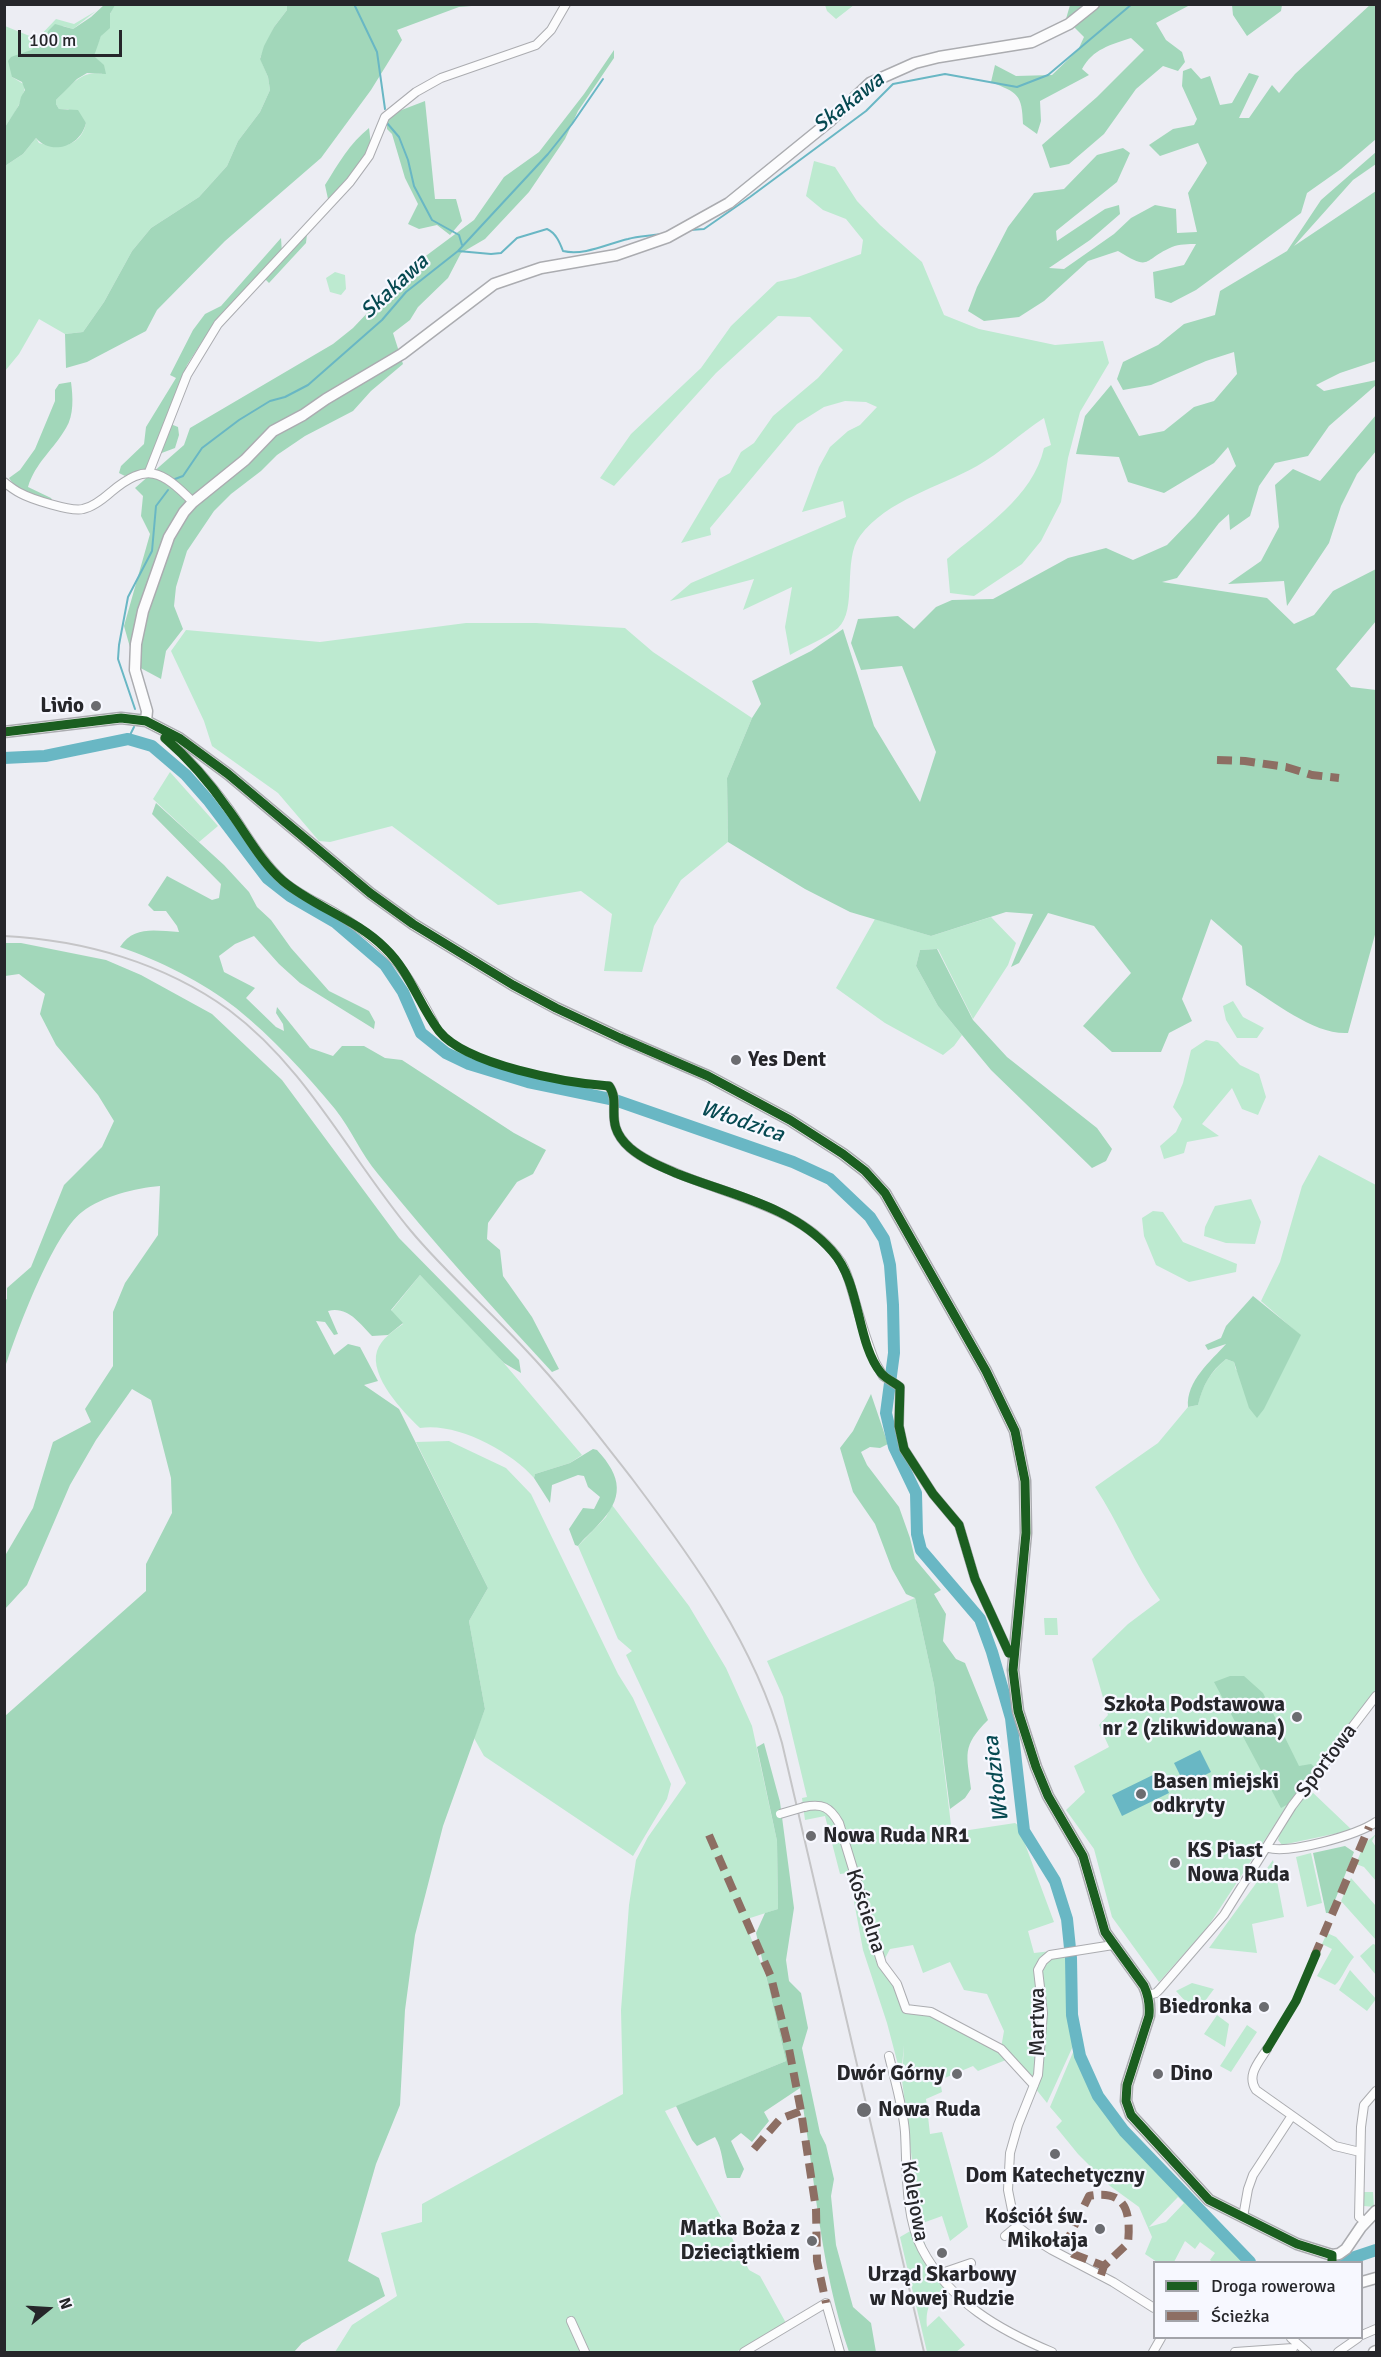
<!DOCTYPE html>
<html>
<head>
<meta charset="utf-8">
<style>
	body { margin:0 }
	#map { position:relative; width:1381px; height:2357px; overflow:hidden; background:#ecedf3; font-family:Signika,sans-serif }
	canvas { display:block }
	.frame { position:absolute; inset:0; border:6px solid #26262a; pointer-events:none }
	.legend { position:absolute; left:1153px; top:2261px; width:210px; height:78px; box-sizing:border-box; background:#f7f8ff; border:2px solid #a3a4aa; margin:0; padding:8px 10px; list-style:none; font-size:18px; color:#26262a }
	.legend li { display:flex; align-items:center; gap:12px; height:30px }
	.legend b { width:30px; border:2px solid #a3a4aa }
	.north { position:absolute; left:18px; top:2279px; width:60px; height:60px; -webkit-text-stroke:4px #f7f8ff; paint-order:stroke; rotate:72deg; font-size:16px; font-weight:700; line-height:24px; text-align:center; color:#26262a }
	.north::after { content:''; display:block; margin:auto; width:21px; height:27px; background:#26262a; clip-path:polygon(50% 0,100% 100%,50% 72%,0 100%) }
	.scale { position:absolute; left:18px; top:30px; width:104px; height:27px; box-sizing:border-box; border:3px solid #26262a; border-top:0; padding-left:8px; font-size:18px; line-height:21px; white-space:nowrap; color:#26262a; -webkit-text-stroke:4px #f7f8ff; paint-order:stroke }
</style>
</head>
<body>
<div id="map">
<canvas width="1381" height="2357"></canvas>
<div class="frame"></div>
<ul class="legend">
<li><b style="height:8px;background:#1b5e20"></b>Droga rowerowa</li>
<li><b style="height:8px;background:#8d6e63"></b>Ścieżka</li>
</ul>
<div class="north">N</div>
<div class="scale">100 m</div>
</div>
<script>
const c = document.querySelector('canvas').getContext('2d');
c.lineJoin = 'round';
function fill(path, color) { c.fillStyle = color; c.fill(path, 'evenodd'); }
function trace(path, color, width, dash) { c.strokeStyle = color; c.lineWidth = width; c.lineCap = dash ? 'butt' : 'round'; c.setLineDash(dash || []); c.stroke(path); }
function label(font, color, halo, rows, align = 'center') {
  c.font = font + ' Signika,sans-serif'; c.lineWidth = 4.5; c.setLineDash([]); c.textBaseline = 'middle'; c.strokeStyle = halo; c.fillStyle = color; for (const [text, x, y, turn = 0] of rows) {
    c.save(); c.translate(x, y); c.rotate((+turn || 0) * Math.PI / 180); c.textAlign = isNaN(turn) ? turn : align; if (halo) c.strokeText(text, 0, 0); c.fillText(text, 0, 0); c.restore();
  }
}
fill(new Path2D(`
	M114,5h173v5l-13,17 -14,31 8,19 2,13 -10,22 -22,29 -11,25 -28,31 -48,31 -19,23 -28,51 -21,30 -18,2 -26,-15 -20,35 -14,17v-205l18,-12 13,-16 3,5c21,6 42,4 47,-20l-18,-14h-9l-3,-5v-4c13,-13 26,-31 46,-26l2,-8 -10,-10 1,-6z
	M825,5v-1l29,1 -18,14 -9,-8z
	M96,11l-23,18 -10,-3 -15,5c-5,11 -16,22 -29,23l-7,23 13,8c-1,15 -12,30 -20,42v-101l32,13 19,-20 18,5z
	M814,161l21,6 22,34 23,24 42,37 22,53 35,14 76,16 48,-4 6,22 -29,49 -12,46 -7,44 -20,39 -19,23 -48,32 -24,-3 -3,-34c36,-31 86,-62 97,-111l7,-3 -7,-27c-23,15 -44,35 -67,48 -39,22 -89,33 -117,70 -18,24 -2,74 -22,92 -13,11 -33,18 -48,27l-5,-28 7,-40 -49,23 11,-31 -84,22 21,-18 155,-66 -3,-16 -41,11 17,-45 11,-20 18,-16 12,-6 17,-18 -11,-5 -21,-1 -21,6 -27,17 -87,104 1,7 -30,8 38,-64 11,-6 11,-21 13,-9 19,-27 45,-38 25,-28 -33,-33 -32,-1 -62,57 -102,113 -14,-8 31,-44 70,-66 30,-42 46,-44 18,-4 66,-24 2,-14 -17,-21 -23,-9 -17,-14z
	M335,272l10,3 1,14 -5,6 -11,-3 -4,-14z
	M466,623h70l89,5 28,24 99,66 -25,60 1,64 -47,38 -27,46 -12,46 -38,-1 8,-57 -31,-23 -83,14 -106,-79 -62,16 -11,-1 -41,-48 -66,-47 -8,-25 -33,-70 15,-21 134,12z
	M170,772l48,54 -19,16 -46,-43z
	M991,917l25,26 -8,22 -35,54 -35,-70 -18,1 -4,16 22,40 24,29 -8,11 -11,9 -58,-32 -49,-35 39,-69 56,17z
	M1233,1001l10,16 21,11 -7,10h-20l-11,-18 -3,-14z
	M1206,1040l12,2 22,23 19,9 7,23 -8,18 -16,-6 -10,-21 -30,36 17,12 -32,6 -3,11 -20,6 -4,-13 16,-14 6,-13 -9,-12 10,-24 8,-33z
	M1319,1155l57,30v510l-84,111 -9,6 -76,116 -48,54 -47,-65 -18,-68 -28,-39 19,-18 -11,-26 35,-19 -10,-22 9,-10 -16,-56 36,-35 32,-24c-26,-36 -41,-77 -65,-113l63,-44 30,-36 10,-2c5,-21 12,-32 28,-46l8,3 2,8 64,-35 -39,-34 19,-39 22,-76z
	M1251,1199l10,23 -6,22 -29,-1 -22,-7 1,-9 10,-21z
	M1153,1211l10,1 20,30 54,22 -1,8 -47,10 -33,-17 -12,-29 -2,-18z
	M420,1275l77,80 85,100 -12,8 -35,11 -1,4c-23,-27 -78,-56 -114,-50 -17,-16 -51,-52 -43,-77 4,-12 16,-20 26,-27l-12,-13z
	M449,1441l57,27 25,26 87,180 15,24 38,86 -4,15 -34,57 -149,-100 -10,-18 11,-29 -16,-88 19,-33 -72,-146z
	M612,1505l77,101 37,62 26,58 25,115 1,68 -34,11 22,56 20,85 -121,50 84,159 11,6 26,47 -50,29h-401l17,-27 45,-29 -16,-63 41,-11v-18l201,-110 -2,-84 8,-105 7,-45 12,-23 38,-54 -60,-128 6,-4 -14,-12 -40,-93 28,-29z
	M915,1598l19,87 17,140 5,7 59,-9 3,2 36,97 -26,9 6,22 35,-4 2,9 1,57 8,41 18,40 26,35 126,131h-38l-2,-2 5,-7 -15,-11 -5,7 -10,-8 -11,21h-17l-12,-8 7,-17 -13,-30 -29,-21 -32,-32 -22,-27 6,-6 -12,-14 24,-57 -1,-4 -26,57 -36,-45 -33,13 -5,-5 -33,14 2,12 -16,7 4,35 12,-2 26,95 -18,14 -8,-25 -22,8 -18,-144 2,-35 -3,31 -14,-53 -24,-73 -10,-54 -6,-23 -7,1 -15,-58 -20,4 -3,-22 5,-1 -24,-100 -16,-36zM913,1945l10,28 27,-11 14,28 23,4 17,37 -3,17 -70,-36 -25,-3 -9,-25 -15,-20 8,-15zM1178,2197l6,6 -18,19 -17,5z
	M1044,1618h13l1,17h-13z
	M1309,1789l43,41 -70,15 -4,-5 2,-8 -1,-1z
	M1376,1834l-4,7 4,6v34l-12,-14 -8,-3 8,-20z
	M1311,1853l11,50 -15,4 -11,-50z
	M1273,1860l11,57 -32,7 5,29 -48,-5z
	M1351,1878l25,28v34l-35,-39z
	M1327,1933l9,4 18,20c-8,9 -11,21 -19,28l-18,-9 15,-27 -10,-5z
	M1373,1944l3,1v30l-16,-19z
	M1350,1970l26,29 -9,12 -28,-21z
	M1192,1983l22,6 -18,24 -20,-22z
	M1217,2015l12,9 -4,23 -21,-13z
	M1247,2025l10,7 -26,40 -11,-6z
	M1364,2192h9l1,15 -10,-1z
	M919,2226l12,36 14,10 1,13c-14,15 -21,20 -19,42l12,-11 26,29 -9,7h-29l-27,-115z`), '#bdead0');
fill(new Path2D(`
	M1371,4l5,1v134l-35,30 -34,24 -6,20 -105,77 -25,13 -16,-5 -2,-26 31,-7 12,-21c-7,0 -17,0 -24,3 -30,13 -20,25 -54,4l-30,10 -44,40 -25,16 -35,4 -16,-10 9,-24 31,-60 26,-34 30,-4 33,-34 26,-7 7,5 -13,29 -61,49 1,10 48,-32 14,-4 1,9 -30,26 -41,28 15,1 50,-35 17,-16 24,-13 21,4 1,24 20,-1 -9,-39 19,-30 -9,-20 -38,13 -11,-11 24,-16 21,-4 3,-6 -15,-33 1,-15 8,-3 10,11 9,-3 10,29 12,-2 17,-30 10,3 -20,42h10l23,-33 7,8 16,-19z
	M104,5h11l-5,9v14l-9,8 -7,20 10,9 2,9 -19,-1 -10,6 -21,21v4l3,5 19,1 8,13c-6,25 -36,32 -50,15l-13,16 -18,12v-39l14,-22 2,-8 4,-7 -3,-8 -10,-5 -4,-16 3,-4 20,-7 14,-12 3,-7 7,-7 18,5 18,-12z
	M287,5h197l-25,2 -62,23 5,10 -31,50 -50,68 -96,83 -68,69 -11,21 -59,31 -21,6 -1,-34 18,-2 21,-30 28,-51 19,-23 48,-31 28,-31 11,-25 22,-29 10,-22 -2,-13 -8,-18 4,-13 10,-19 13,-17z
	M1070,5h120l-34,18 10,17 16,12 3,10 -7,9 -15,-5 -27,23 -32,45 -35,30 -19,4 -8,-23 55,-48 47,-47 -13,-12c-21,7 -38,11 -49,31l7,6 -49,26 1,20 -4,13 -14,-10c-1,-30 -5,-31 -32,-42l4,-17 21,11 36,-1 26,-25 6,-13 -18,-18z
	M1232,5v-1l50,1 -1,6 -34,25 -14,-21z
	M614,50v8l-36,53 -13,28 -36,53 -44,47 -24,14 -13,25 -30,29 -8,13 -17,13 10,31 -32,27 -18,20 -48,25 -28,19 -16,16 -30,23 -17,17 -27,40 -11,36 -2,19 9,23 -17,22 -5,28 -26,-14 -11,-39 26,-92 -9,-18 2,-20 -8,-8 49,-43 6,-17 143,-84 20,-16 58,-61 63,-47 30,-43 35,-25 45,-58z
	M425,101l10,98h21l6,22 -12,14 -13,-10 -18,4 -11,-5 10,-20 -13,-26 -13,-44 -5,-5v-9l12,-9z
	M369,128l2,17 -27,41 -16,13 -3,-14c13,-21 25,-42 44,-57z
	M1376,152v12l-23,16 -59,66 82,-55v170l-36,12 -24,12 8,6 52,-11v5l-47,41 -21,30 -33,7 -16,23 -9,30 -20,14 -1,-16 -10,9 -42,55 -15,4 105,16 27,26 20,-9 19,-24 43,-22v52l-40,48 15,18 25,3v241l-28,102c-34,2 -73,-31 -102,-48l-4,-39 -31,-27 -29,80 10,22 -23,12 -8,19h-49l-29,-26 48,-53 -37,-47 -46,-13 -29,50 -8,4 22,-53 -27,-2 -75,24 -81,-24 -45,-23 -77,-47 -1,-64 25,-60 9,-14 -9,-23 59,-30 32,-22 31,97 46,76 16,-50 -34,-86 -41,4 -10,-27 7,-24 40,-3 16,13 22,-22 16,-7 41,-1 75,-41 38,-10 27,12 34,-15 28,-29 41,-50 -8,-19 -14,16 -50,30 -36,-11 -9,-25 -43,-3 9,-38 26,-31 28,51 25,-5 30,-24 20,-6 23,-27 -3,-22 -28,9 -55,24 -28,5 -6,-11 6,-17 35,-17 26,-21 31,-9 5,-24 67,-40 34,-51z
	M307,234l-1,9 -37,40 -4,-4z
	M281,238l1,15 -65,68 -14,19 -16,25 -19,58 10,4 1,8 -4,13 -16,6 -14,15 -20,7 -6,-3 2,-7 23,-22 2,-17 30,-49 -6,-3 23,-45 12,-16 16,-8z
	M71,382c2,15 3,33 -5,46 -12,21 -31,35 -38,59l23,11 2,3c-17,-4 -34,-7 -44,-23l11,-8 15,-21 20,-48v-11l4,-6z
	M1376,415v36l-19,23 -16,32 -12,37 -42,63 -3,-25 -56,3 33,-23 18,-34 -4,-42 18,-16 27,12z
	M156,803l68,62 25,27 8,15 14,13 20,28 38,43 40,20 6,11 -1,7 -74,-46 -21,-19 -25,-28 -19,8 -16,12 5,16 31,16 -9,10 30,29 8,4 -1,-7 -7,-11 1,-6 33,41 23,8 9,-10h22l21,12 17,2 112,73 32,17 -13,24 -16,8 -29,41 -1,16 13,11 3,26 29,41 27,52 -7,3c-60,-65 -119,-130 -174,-198 -17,-20 -27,-45 -43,-65 -29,-35 -63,-72 -99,-101 -33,-26 -76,-47 -116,-61 14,-22 36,-16 59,-15l-2,-6 -11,-15h-12l-6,-6 19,-29 45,24 7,-2 2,-14 -69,-70z
	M5,943h16l85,17 35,15 71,39 70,66 117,158 120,122 2,13 -17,-10 -84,-88 -29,35 12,13 -15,12 -16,1c-13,-13 -24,-30 -44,-25l10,23 -4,1 -9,-13 -9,-1 18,34 14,-11 12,3 18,34 -14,4 35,24 89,179 -19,33 16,88 -42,117 -28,109 -10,75 -5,95 -24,59 -28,97 31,17 6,18 -83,47 -8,9h-289v-636l141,-125v-27l26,-51 -1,-35 -20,-78 -19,-11 -36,51 -26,45 -43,100 -22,24v-56l1,1 27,-46 20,-66 38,-20 -6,-13 28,-43v-54l12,-29 33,-48 2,-49c-25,2 -57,10 -78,26 -29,22 -65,119 -77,156l-1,-67 3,-2v-11l24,-21 33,-82 38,-38 12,-26 -16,-26 -42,-50 -16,-31 5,-20 -26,-20 -14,2z
	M937,949l36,71 34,37 90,71 15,21 -6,12 -14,7 -101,-98 -53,-64 -22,-40 4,-16z
	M1253,1296l48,39 -37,74 -7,9 -8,-10 -15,-46 -8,-3c-16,13 -23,26 -28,46l-10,2c-2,-26 23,-46 38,-63l-18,6 -3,-5 16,-7 5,-12z
	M871,1394l17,50 -8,4 -10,-1 -9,5 6,13 32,42 11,31 5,21 26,31 -7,4 12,20 -3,27 13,18 9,4 23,57c-27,27 -21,34 -17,69l-6,9 -15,11 -16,-124 -19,-87 -9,-4 -14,-25 -17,-45 -22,-32 -13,-44 13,-17z
	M593,1449l4,1c25,27 28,48 0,76 -6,7 -13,12 -19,20l-3,-1 -6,-16 14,-21 11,1 6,-12 -12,-10 -4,-11 -6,-1 -26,10 -2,18 -16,-25 1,-4 35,-11z
	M1230,1676h14l19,17 36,73 12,-2 6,5 -27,34 -9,5 -67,-126z
	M764,1743l16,59 14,106 -8,52 3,21 12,12 7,35 -6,20 18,85 6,12 8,34 -3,17 5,49 17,62 18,16 5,29h-27c-29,-85 -34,-175 -49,-264l-36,24 5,9 -17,21 -11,-9 -10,8 13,28 -4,9h-13c-5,-14 -4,-28 -12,-41l-18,9 -5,-6 -16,-34 110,-45 -30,-128 9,-20 13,-4 -1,-68 -20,-94z
	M1345,1846l9,6 -24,61h-4l-13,-60z`), '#a2d7ba');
fill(new Path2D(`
	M1200,1750l11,22 -26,13 -11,-22z
	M1159,1772l10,21 -47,23 -10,-21z`), '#69b7c4');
trace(new Path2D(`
	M354,4l23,48 8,57
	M387,123l12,14 9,23 6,26 18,34 27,15 3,10
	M690,230l14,-1 46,-32 116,-86 27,-27 52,-10 72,13 31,-12 84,-71
	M458,251l33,3 10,-1 16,-15 30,-9c9,4 13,14 16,22 21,5 44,-7 65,-12 10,-3 22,-3 33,-5
	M175,479l8,-3 19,-28 37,-28 31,-19 15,-4 23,-12 74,-65 24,-28 52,-41 90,-97 24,-30 31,-45
	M135,709l-17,-50 1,-14 9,-48 24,-46 4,-45 12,-16
	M128,739l6,-12`), '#69b7c4', 2);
trace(new Path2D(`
	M4,758l41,-2 83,-17 24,7 34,29 22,25 59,78 23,18 45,26 50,43 18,27 18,41 25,20 23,11 59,18 87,18 178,62 37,17 40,38 14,22 6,26 3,40 1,48 -8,60 8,34 22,46 1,41 4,16 59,69 12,33 19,66 13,113 31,50 12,38 4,39 1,57 8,41 18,40 26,35 126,131
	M1340,2262l36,-12`), '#69b7c4', 12);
const street = new Path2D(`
	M149,472l38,-97 31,-51 132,-142 19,-26 16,-39 31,-25 25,-14 95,-33 15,-15 15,-26
	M4,482c5,4 10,8 16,11 11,6 51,19 63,16 10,-2 20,-10 28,-17 36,-30 50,-22 82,10
	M165,738c24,20 46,46 64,71 17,24 31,50 52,70 17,16 39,24 58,36 52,32 67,55 95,108
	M609,1086c13,18 -7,37 21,62 14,12 32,19 49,26 55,23 126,35 162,88 7,11 10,26 14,39 6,21 12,41 20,61l8,14 17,11 -1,39 5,23 29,45 26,31 16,54 34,74 5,1
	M804,1807c18,-4 26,0 35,16l43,141 15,20 9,25 25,3 70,37 33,36
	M1268,1848c22,6 89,-13 108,-26
	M1113,1945l-63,10 -7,6 -5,9 5,43 -5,62 -20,50 -8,28 -2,37 5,25 4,11 14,11 21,13 61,32 41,26
	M1148,1995l8,-2 4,-4 64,-74 68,-109 84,-110
	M1267,2049c-8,13 -21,26 -11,41l79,56 25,6
	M889,2056c6,25 14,51 16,76 2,36 0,85 17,117 28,53 77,81 130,103
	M1243,2217l5,-28 5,-14 38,-58
	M1365,2222l-6,-5 2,-90 3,-22 12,-14
	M1005,2236l12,-10
	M939,2274l32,-11
	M571,2321l14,31
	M1362,2335l14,-6
	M1291,2338l16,14
	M744,2352l82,-49 14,49
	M1153,2352l8,-14
	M1235,2352l58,-4
	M1338,2352l20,-14`);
const secondary = new Path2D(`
	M146,721l1,-10 -12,-41 1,-26 7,-33 26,-74 15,-25 9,-10 52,-42 28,-29 30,-16 23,-16 76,-45 92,-70 47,-16 75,-13 52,-18 61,-34 101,-82 40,-38 45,-20 24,-6 93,-15 37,-18 25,-20
	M4,732l117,-14 25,3 33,17 49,36 142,119 43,31 100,61 43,23 64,30 88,38 82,44 53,34 22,17 20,22 101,178 29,60 10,50 1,52 -13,137 5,41 18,56 12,29 35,60 22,76 39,54c5,11 6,19 5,30l-22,69 -1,16 5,14 78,85 88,44 35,11 7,-1 7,-5 15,-22 15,-16
	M1362,2282l14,-4
	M1374,2352l2,-1`);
trace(street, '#abacb0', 10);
trace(secondary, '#abacb0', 13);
trace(street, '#fcfcfd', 8);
trace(secondary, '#fcfcfd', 10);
trace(new Path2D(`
	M4,936c80,4 160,27 225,74 78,58 121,148 182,221 35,42 77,78 114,118 39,41 73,86 108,131 61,81 121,164 149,263l142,609`), '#c5c5c7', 2);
const streetBridge = new Path2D(`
	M780,1814l24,-7`);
trace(streetBridge, '#abacb0', 10, []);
trace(streetBridge, '#fcfcfd', 8);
trace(new Path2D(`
	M1217,760l28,1 41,6 26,8 27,3
	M709,1835l62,142 18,72 12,62
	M1314,1957l55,-130
	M754,2149l26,-30 21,-8 15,98 1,52 9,42
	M1101,2275l3,-9 24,-23c3,-31 -2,-54 -39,-47l-21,43v10l5,5 31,12`), '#8d6e63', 8, [15, 8]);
trace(new Path2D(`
	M4,732l117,-14 25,3 33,17 49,36 142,119 43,31 100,61 43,23 64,30 88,38 82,44 53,34 22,17 20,22 101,178 29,60 10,50 1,52 -13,137 5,41 18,56 12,29 35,60 22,76 39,54c5,11 6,19 5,30l-22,69 -1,16 5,14 78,85 88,44 35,11v7
	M167,734l-2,4c23,20 45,45 63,71 18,24 32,52 55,72 31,26 73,38 102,67 25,24 34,57 54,83 27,34 128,52 170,55 13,18 -7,37 21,62 14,12 32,19 48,26 53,21 115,32 154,77 29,32 24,91 49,122 5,6 13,9 19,14l-1,39 5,23 29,45 26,31 16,54 34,74 5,1
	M1267,2049l29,-48 20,-47`), '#1b5e20', 9);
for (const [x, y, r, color] of [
	[96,706,6,"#6b6c70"],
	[736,1060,6,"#6b6c70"],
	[1297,1717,6,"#6b6c70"],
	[1141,1794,6,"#6b6c70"],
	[811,1836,6,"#6b6c70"],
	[1175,1863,6,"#6b6c70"],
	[1264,2007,6,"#6b6c70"],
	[957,2074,6,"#6b6c70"],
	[1158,2074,6,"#6b6c70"],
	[864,2110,8,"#6b6c70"],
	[1055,2154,6,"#6b6c70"],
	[1100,2229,6,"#6b6c70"],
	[812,2241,6,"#6b6c70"],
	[942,2253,6,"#6b6c70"]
]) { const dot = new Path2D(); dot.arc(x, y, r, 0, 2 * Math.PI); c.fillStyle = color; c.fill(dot); trace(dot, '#f7f8ff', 2); }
label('bold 21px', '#26262a', '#f7f8ff', [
	["Livio",84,706],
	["Yes Dent",748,1060,"left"],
	["Szkoła Podstawowa",1285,1705],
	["nr 2 (zlikwidowana)",1285,1729],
	["Basen miejski",1153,1782,"left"],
	["odkryty",1153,1806,"left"],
	["Nowa Ruda NR1",823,1836,"left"],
	["KS Piast",1187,1851,"left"],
	["Nowa Ruda",1187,1875,"left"],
	["Biedronka",1252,2007],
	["Dwór Górny",945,2074],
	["Dino",1170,2074,"left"],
	["Nowa Ruda",878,2110,"left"],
	["Dom Katechetyczny",1055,2176,"center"],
	["Kościół św.",1088,2217],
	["Mikołaja",1088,2241],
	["Matka Boża z",800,2229],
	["Dzieciątkiem",800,2253],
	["Urząd Skarbowy",942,2275,"center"],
	["w Nowej Rudzie",942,2299,"center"]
], 'right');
label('21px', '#26262a', '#f7f8ff', [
	["Sportowa",1327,1761,-53],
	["Kościelna",865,1911,72],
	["Martwa",1038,2022,-90],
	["Kolejowa",914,2201,80]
]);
label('italic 22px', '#064951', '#f7f8ff', [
	["Skakawa",849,103,-38],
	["Skakawa",395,287,-43],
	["Włodzica",742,1122,19],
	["Włodzica",997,1779,-97]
]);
</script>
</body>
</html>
